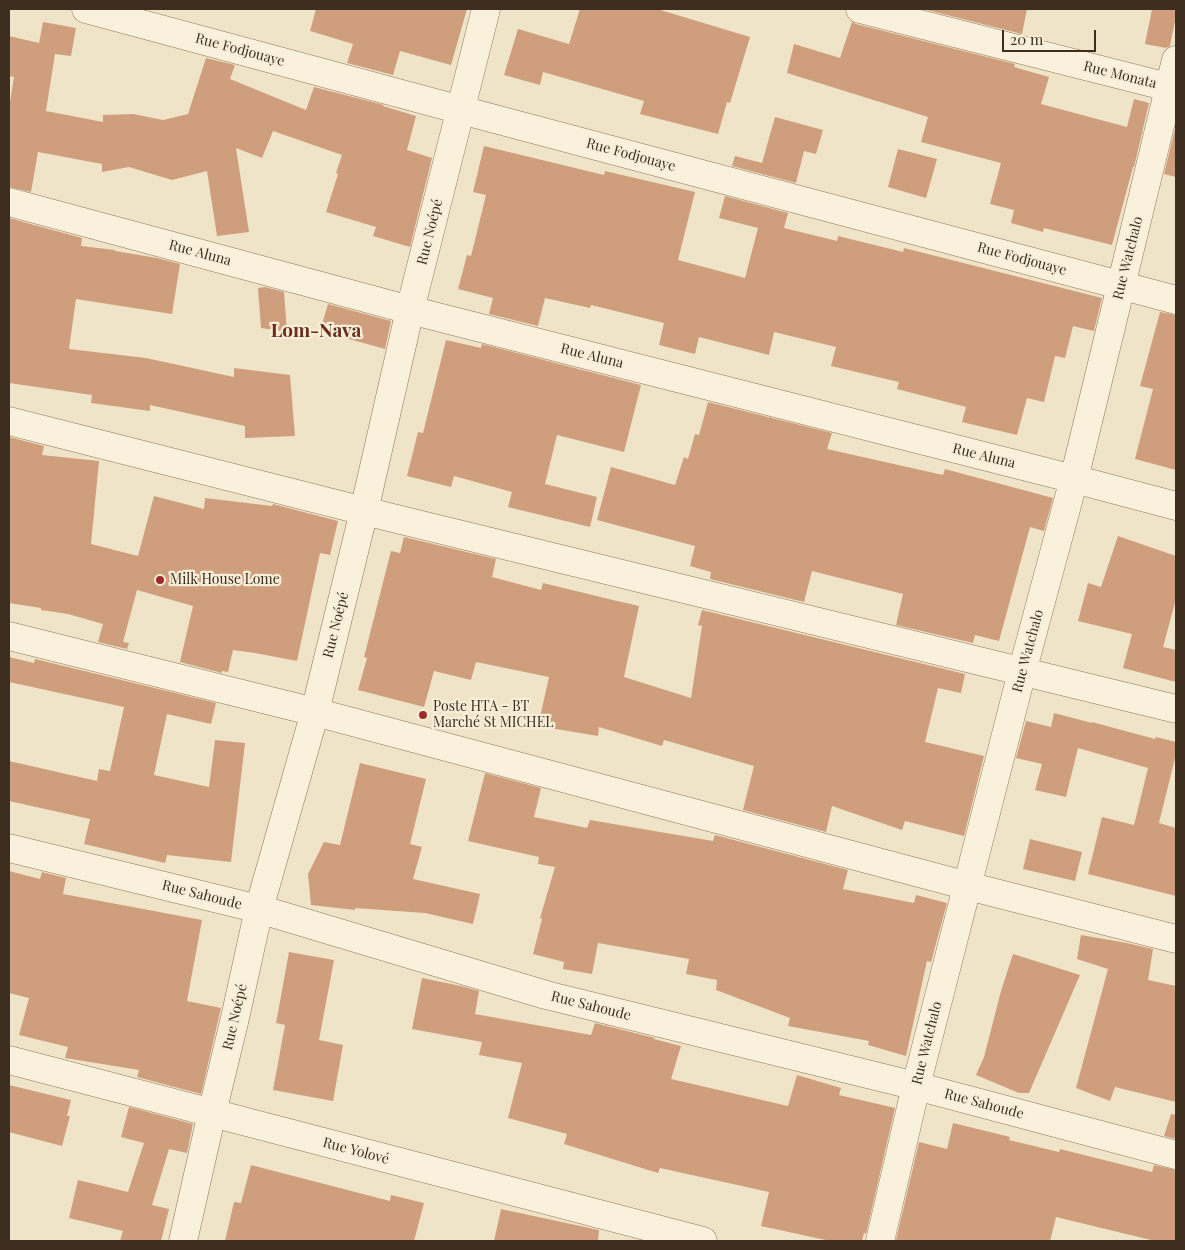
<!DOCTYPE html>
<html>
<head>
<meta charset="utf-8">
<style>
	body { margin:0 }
	#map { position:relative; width:1185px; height:1250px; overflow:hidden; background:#f0e4c8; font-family:"Playfair Display",serif }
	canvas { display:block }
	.frame { position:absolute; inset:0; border:10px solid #3d2e20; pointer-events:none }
	.scale { position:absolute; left:1002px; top:30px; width:94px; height:22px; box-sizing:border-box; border:2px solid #3d2e20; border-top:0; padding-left:6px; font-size:15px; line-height:18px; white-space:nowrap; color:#3d2e20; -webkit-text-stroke:4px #f7eed8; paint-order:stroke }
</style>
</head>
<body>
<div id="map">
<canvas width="1185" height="1250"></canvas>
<div class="frame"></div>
<div class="scale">20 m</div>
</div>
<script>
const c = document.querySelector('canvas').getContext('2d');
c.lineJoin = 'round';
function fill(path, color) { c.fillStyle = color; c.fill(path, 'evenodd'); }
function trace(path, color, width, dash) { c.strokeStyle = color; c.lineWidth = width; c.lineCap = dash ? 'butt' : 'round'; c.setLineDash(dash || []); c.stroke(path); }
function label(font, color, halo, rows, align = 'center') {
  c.font = font + ' "Playfair Display",serif'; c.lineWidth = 4.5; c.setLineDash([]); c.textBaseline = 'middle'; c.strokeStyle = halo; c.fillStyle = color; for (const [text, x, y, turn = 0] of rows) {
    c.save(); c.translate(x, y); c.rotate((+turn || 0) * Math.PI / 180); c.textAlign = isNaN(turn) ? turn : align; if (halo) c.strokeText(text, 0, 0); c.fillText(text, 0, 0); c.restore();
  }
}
fill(new Path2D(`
	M316,9h151l-16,56 -51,-14 -7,24 -46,-12 6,-19 -43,-13z
	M580,9h77l93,28 -20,66 -3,-1 -9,32 -78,-20 4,-13 -101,-29 -3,13 -36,-10 14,-46 51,15z
	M923,9h104l-5,25z
	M1152,9h24v7l-6,30 -4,2 -21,-4z
	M43,22l33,6 -5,28 -16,-2 -9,57 57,11v-7l30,-1 30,6 25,-6 18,-56 29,7 -5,14 76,31 8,-23 70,18 -1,1 33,10 -9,34 25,8 -22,89 -37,-11 3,-9 -50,-15 12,-38 -2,-1 6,-18 -69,-24 -11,27 -26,-10 13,84 -32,4 -10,-65 -35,9 -43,-13 -27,5v-8l-64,-12 -7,40 -22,-5v-79l5,-31 -5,-1v-40l30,7z
	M852,22l4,2 159,40 -1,3 35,10 -8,27 86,23 7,-28 15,4 -15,64h-1l-21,78 -68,-17 -1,4 -32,-9 3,-13 -24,-6 11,-41 -80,-21 7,-25 -141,-44 7,-29 46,14z
	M775,117l48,13 -7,24 -12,-3 -8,32 -64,-17 3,-10 27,7z
	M1176,125v52l-12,-3z
	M484,146l120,29 1,-4 90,21 -17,68 67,18 13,-50 -39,-10 6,-22 63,17 -4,15 53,13 1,-5 65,16 1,-4 198,50 -8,33 -21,-5 -8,32 -10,-2 -11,46 -17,-4 -10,37 -55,-13 4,-15 -69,-18 2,-7 -68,-16 5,-19 -62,-15 -5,23 -70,-18 -4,17 -36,-9 5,-22 -73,-18 -1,3 -45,-10 -7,28 -49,-12 4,-16 -35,-9 9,-34 4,1 15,-61 -13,-3z
	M898,149l39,10 -11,39 -38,-11z
	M9,218l73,20 -1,8 34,4v1l42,7 23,6 -8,50 -96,-15 -7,50 77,9 88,19v-9l56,7 5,61 -50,2v-12l-95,-21v6l-59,-8 1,-8 -83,-12z
	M265,287l19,5 3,40 -26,-4 -3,-40z
	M328,304l63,17 -6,28 -65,-18z
	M1160,312l16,3v155l-41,-11 18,-70 -13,-3z
	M446,340l35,8 1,-4 159,41 -17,67 -67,-17 -12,49 52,13 -7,30 -82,-20 4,-15 -58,-16 -3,11 -44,-11 11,-44 5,1z
	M708,402l124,31 -5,16 116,26 2,-6 108,29 -9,33 -14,-4 -31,114 -24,-6 -2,8 -77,-18 7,-31 -91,-23 -8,31 -94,-23 1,-7 -21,-6 5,-20 -98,-26 14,-53 64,18 9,-28 4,2 7,-25 4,1z
	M9,437l35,9 -2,9 57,6 -8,83 47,12 16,-60 50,13 1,-11 67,8 1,-2 65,17 -8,34 -10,-2 -23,108 -42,-8 -22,-3 -5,22 -6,-1v2l-42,-11 13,-56 -56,-16 -14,52 6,1 -2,6 -29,-7 5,-18 -35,-10 -27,-4v-2l-32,-5z
	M1118,536l58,20v43l-13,48 13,3v32l-53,-14 9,-34 -54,-13 10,-38 13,4z
	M404,537l92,22 -4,18 49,13 2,-7 70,17 26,6 -15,71 67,21 11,-72 -4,-1 4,-15 263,64 -4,19 -23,-5 -13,54 59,14 -20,80 -59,-15 -3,9 -70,-24 -6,26 -83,-22 11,-44 -90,-26 -2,6 -63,-19 -1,9 -60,-10 11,-49 -73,-15 -5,18 -37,-9 -10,36 -66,-17 9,-32 -3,-1 27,-106 9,2z
	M9,657l25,6 1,-4 29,7 152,37 -5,21 -44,-10 -13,61 55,12 6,-47 30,3 -14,119 -64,-7 -2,8 -81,-19 6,-25 -81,-18v-40l88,20 2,-12 11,2 14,-64 -115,-25z
	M1054,713l38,10v-1l63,17 1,-2 20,5v12l-17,69 17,5v68l-88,-22 14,-57 32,8 14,-57 -70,-20 -12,49 -31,-7 7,-26 -26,-6 10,-37 25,6z
	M360,763l66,16 -16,65 12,3 -9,32 67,15 -7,30 -48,-11 -70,-5v2l-44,-5 -3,-31 16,-32 16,3z
	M485,773l56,15 -7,29 53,11 3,-8 123,21 2,-6 133,35 -5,19 71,14 2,-8 31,8 -16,59 -4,-1 -21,95 -38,-11 1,-4 -81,-15 2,-8 -74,-28 1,-10 -31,-6 3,-15 -91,-16 -6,31 -29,-5 1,-7 -31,-8 9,-35 -2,-1 15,-51 -17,-3 1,-7 -71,-16z
	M1030,839l52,13 -7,29 -52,-12z
	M9,871l31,8 2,-7 24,6 -3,16 139,26 -15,81 34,7 -20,86 -64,-17 2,-7 -74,-12 3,-11 -49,-12 10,-37 -20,-5z
	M1081,935l46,8 26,6 -5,31 28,6v116l-61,-15 -5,14 -34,-13 32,-119 -31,-10z
	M289,952l45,8 -15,80 24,5 -10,56 -60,-11 12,-65 -9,-2z
	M1013,954l67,21 -51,118h-10l-43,-18 8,-18 17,-66z
	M422,978l39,8 18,5 -4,23 116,21 4,-12 60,15 -1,1 27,7 -10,33 117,27 9,-31 44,13 -2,7 56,13 -29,126 -2,-1 -2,8h-32l-69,-15 8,-34 -109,-24 -2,5 -94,-29 3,-10 -59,-16 14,-55 -43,-8 3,-13 -70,-13z
	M9,1085l62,15 -4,16h3l-8,30 -53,-14z
	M129,1107l64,17 -6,29 -18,-4 -17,56 17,4 -8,32h-41l3,-10 -54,-13 9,-38 50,12 16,-49 -23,-6z
	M1171,1114l5,1v24l-12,-3z
	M953,1123l57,14 -1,3 50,12 1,-3 92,23 2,-7 22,5v71h-21l-99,-24 -6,24h-145l-9,-1 23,-98 28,7z
	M251,1165l139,36 1,-6 33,8 -10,38h-189l9,-39 7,1z
	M501,1209l98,21 -1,11h-104z`), '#cf9f7d');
const minor = new Path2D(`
	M86,9l375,101 715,190
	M860,9l316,80
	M9,202l401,108 664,169 102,27
	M9,421l355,90 812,198
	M9,636l306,76 653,174 208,53
	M9,848l250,61 287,86 370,91 260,69
	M9,1060l694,181
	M183,1241l29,-128 23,-95 24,-109 56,-197 49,-201 46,-201 76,-301
	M880,1241l36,-155 106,-414 52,-193 102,-419`);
trace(minor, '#8d765c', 29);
trace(minor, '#faf1dc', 28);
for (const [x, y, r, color] of [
	[160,580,5,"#9e2a2b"],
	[423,715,5,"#9e2a2b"]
]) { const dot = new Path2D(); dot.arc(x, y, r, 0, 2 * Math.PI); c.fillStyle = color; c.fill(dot); trace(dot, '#f7eed8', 2); }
label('14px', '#3d2e20', '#f7eed8', [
	["Rue Fodjouaye",240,50,15],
	["Rue Monata",1120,75,14],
	["Rue Fodjouaye",631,155,15],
	["Rue Noépé",430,232,-76],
	["Rue Aluna",200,253,15],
	["Rue Watchalo",1128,258,-76],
	["Rue Fodjouaye",1022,259,15],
	["Rue Aluna",592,356,14],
	["Rue Aluna",984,456,14],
	["Rue Noépé",336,625,-76],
	["Rue Watchalo",1028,651,-75],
	["Rue Sahoude",202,895,14],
	["Rue Sahoude",591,1006,14],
	["Rue Noépé",235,1017,-77],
	["Rue Watchalo",927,1043,-76],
	["Rue Sahoude",984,1104,15],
	["Rue Yolové",356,1151,15]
]);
label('14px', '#3d2e20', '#f7eed8', [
	["Milk House Lome",170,580],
	["Poste HTA - BT",433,707],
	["Marché St MICHEL",433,723]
], 'left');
label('bold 19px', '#6b2e1e', '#f7eed8', [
	["Lom-Nava",316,331]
]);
</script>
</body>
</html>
